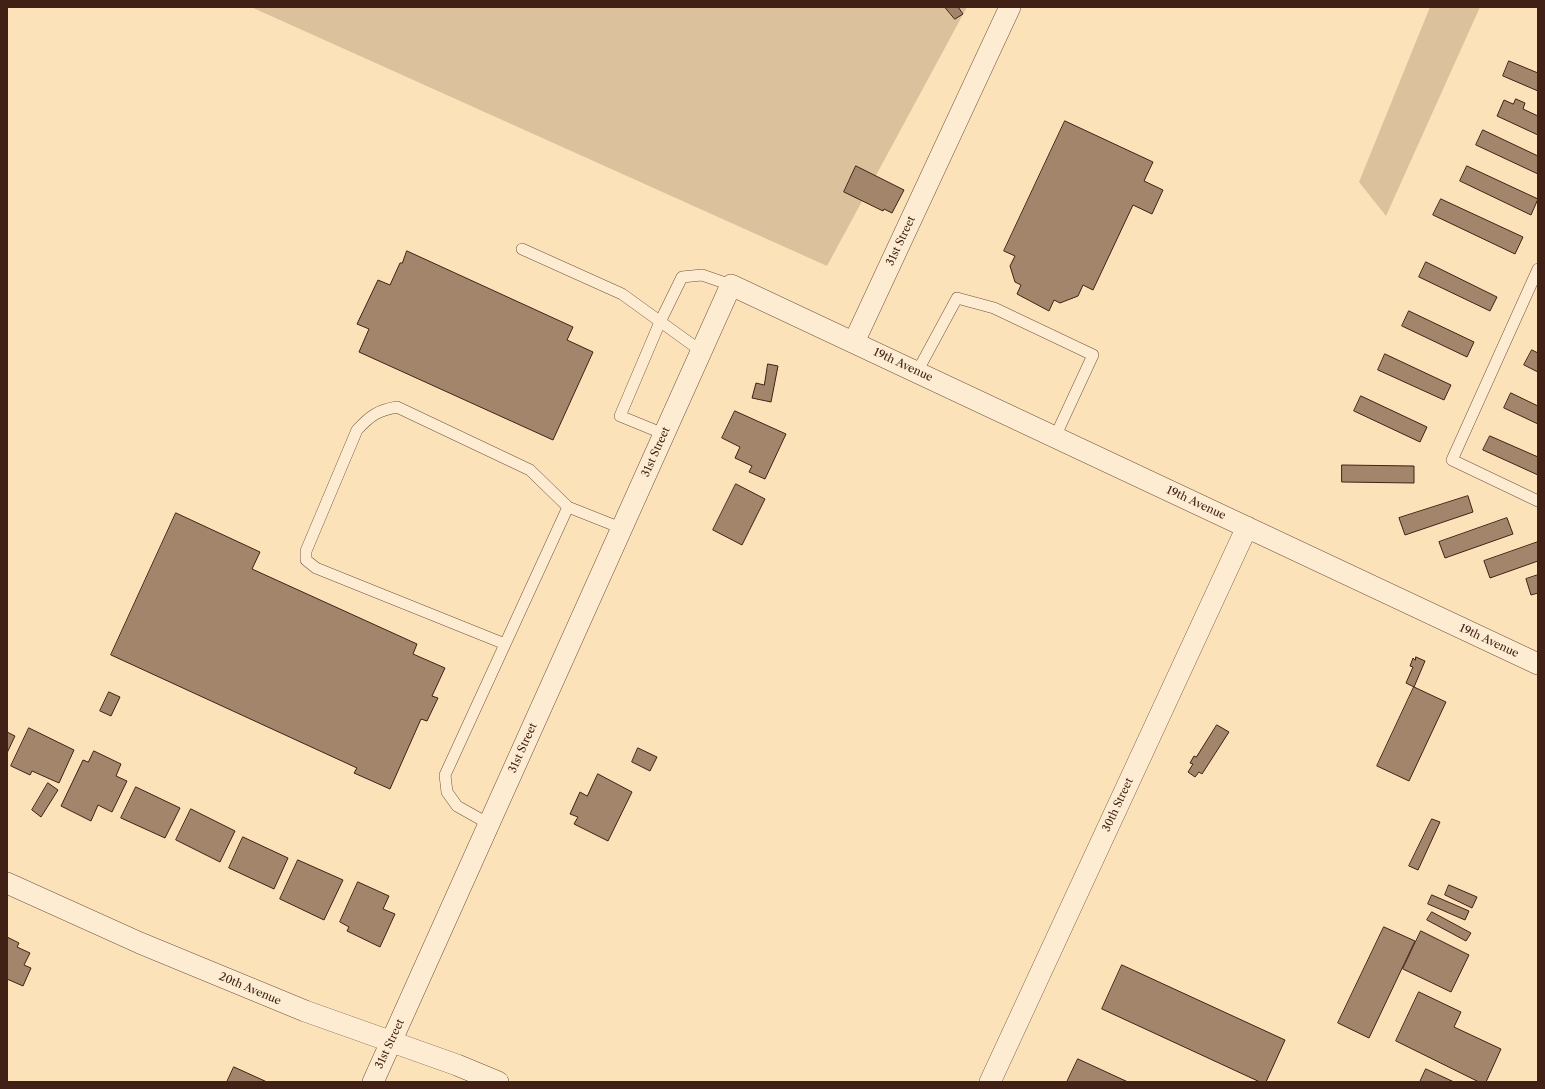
<!DOCTYPE html>
<html>
<head>
<meta charset="utf-8">
<style>
	body { margin:0 }
	#map { position:relative; width:1545px; height:1089px; overflow:hidden; background:#fce2b9; font-family:"Libre Caslon Text",serif }
	canvas { display:block }
	.frame { position:absolute; inset:0; border:8px solid #412115; pointer-events:none }
</style>
</head>
<body>
<div id="map">
<canvas width="1545" height="1089"></canvas>
<div class="frame"></div>
</div>
<script>
const c = document.querySelector('canvas').getContext('2d');
c.lineJoin = 'round';
function fill(path, color) { c.fillStyle = color; c.fill(path, 'evenodd'); }
function trace(path, color, width, dash) { c.strokeStyle = color; c.lineWidth = width; c.lineCap = dash ? 'butt' : 'round'; c.setLineDash(dash || []); c.stroke(path); }
function label(font, color, halo, rows, align = 'center') {
  c.font = font + ' "Libre Caslon Text",serif'; c.lineWidth = 4; c.setLineDash([]); c.textBaseline = 'middle'; c.strokeStyle = halo; c.fillStyle = color; for (const [text, x, y, turn = 0] of rows) {
    c.save(); c.translate(x, y); c.rotate((+turn || 0) * Math.PI / 180); c.textAlign = isNaN(turn) ? turn : align; if (halo) c.strokeText(text, 0, 0); c.fillText(text, 0, 0); c.restore();
  }
}
fill(new Path2D(`
	M251,7h716l-140,259z
	M1430,7h50l-94,209 -27,-34z`), '#dcc19d');
const building = new Path2D(`
	M945,7h13l5,7 -8,5z
	M1509,61l29,12v18l-35,-15z
	M1516,99l9,4 -2,6 15,7v19l-41,-19 7,-16 9,4z
	M1065,121l88,41 -9,19 19,9 -11,24 -19,-9 -40,85 -10,-5 -5,11 -18,7 -6,-3 -5,11 -32,-17 4,-9 -6,-3 -5,-16 5,-10 -11,-5z
	M1483,130l55,26v18l-62,-29z
	M856,166l48,24 -12,23 -8,-4 -1,2 -39,-19z
	M1467,166l71,33 -7,16 -71,-34z
	M1441,199l82,38 -8,17 -82,-39z
	M407,251l166,76 -6,13 26,12 -40,88 -194,-88 10,-23 -12,-5 21,-44 12,5 10,-22h2z
	M1426,262l71,35 -7,14 -71,-34z
	M1409,311l65,31 -7,15 -65,-31z
	M1532,350l6,3v19l-14,-7z
	M1385,354l66,31 -7,15 -66,-30z
	M768,364l10,2 -7,36 -19,-4 4,-15 8,2z
	M1511,393l27,13v18l-34,-16z
	M1361,396l66,31 -7,15 -66,-31z
	M735,411l51,23 -21,45 -16,-7 3,-6 -17,-8 5,-11 -18,-9z
	M1490,436l48,21v18l-55,-25z
	M1342,465l72,1v17l-72,-1z
	M736,484l29,15 -23,46 -29,-15z
	M1468,496l5,16 -68,23 -6,-17z
	M176,513l84,39 -8,17 165,75 -4,10 32,14 -13,28 6,2 -11,23 -6,-2 -31,70 -36,-16 3,-5 -246,-113z
	M1507,518l6,16 -68,24 -6,-16z
	M1538,542v19l-48,17 -6,-17z
	M1538,575v18l-7,2 -5,-16z
	M1416,657l9,4 -11,26 -8,-4 7,-16 -3,-1 3,-8 2,2z
	M1414,687l32,15 -37,79 -32,-15z
	M109,692l11,5 -9,19 -11,-5z
	M1217,725l12,7 -27,42 -3,-2 -4,5 -7,-5 5,-8 -3,-1 4,-7 2,1z
	M29,728l45,22 -15,33 -27,-12 -2,4 -19,-9z
	M7,732l8,4 -8,17z
	M638,748l19,9 -7,14 -18,-9z
	M94,751l27,13 -5,12 11,5 -15,31 -14,-7 -7,16 -30,-15 22,-46 5,2z
	M598,774l34,18 -24,49 -34,-17 4,-7 -8,-3 10,-22 7,4z
	M48,783l10,7 -17,27 -9,-7z
	M136,787l44,21 -15,30 -44,-20z
	M191,809l44,22 -15,31 -44,-22z
	M1432,819l8,3 -22,48 -9,-4z
	M243,837l45,21 -14,31 -45,-21z
	M298,860l45,20 -19,40 -44,-21z
	M358,882l31,14 -6,13 12,5 -15,33 -33,-16 2,-4 -9,-5z
	M1449,885l28,12 -5,11 -27,-13z
	M1432,895l37,16 -4,9 -37,-16z
	M1432,912l39,21 -5,8 -39,-21z
	M1384,927l31,14 -46,97 -31,-15z
	M1421,931l48,24 -18,37 -48,-23z
	M7,937l12,6 -2,4 13,6 -6,12 7,3 -8,18 -16,-7z
	M1122,965l163,75 -19,42h-6l-158,-73z
	M1419,992l42,20 -7,15 47,22 -15,33h-7l-83,-41z
	M1078,1059l50,23h-61z
	M234,1067l33,15h-40z
	M1426,1069l28,13h-34z`);
fill(building, '#a2856a');
trace(building, '#412115', 1);
const service = new Path2D(`
	M522,249l100,45 79,57
	M1538,269l-86,191 86,41
	M917,372l40,-74 37,10 99,47 -38,82
	M664,434l-44,-18 40,-94 22,-45 20,-2 29,10
	M505,644l-189,-76 -10,-8v-9l51,-121c13,-14 21,-20 40,-23l133,63 38,37
	M489,824l-32,-18 -10,-14 -2,-17 123,-268 53,21`);
const minor = new Path2D(`
	M854,342l156,-335
	M7,883l133,60 165,68 152,54 41,17
	M373,1082l358,-797 807,379
	M990,1082l257,-555`);
trace(service, '#70513e', 12);
trace(minor, '#70513e', 22);
trace(service, '#fdecd2', 11);
trace(minor, '#fdecd2', 21);
label('11px', '#412115', '#fdecd2', [
	["31st Street",901,241,-65],
	["19th Avenue",903,365,25],
	["31st Street",656,452,-66],
	["19th Avenue",1196,503,25],
	["19th Avenue",1489,641,25],
	["31st Street",523,748,-66],
	["30th Street",1118,805,-65],
	["20th Avenue",250,989,23],
	["31st Street",390,1044,-65]
]);
</script>
</body>
</html>
